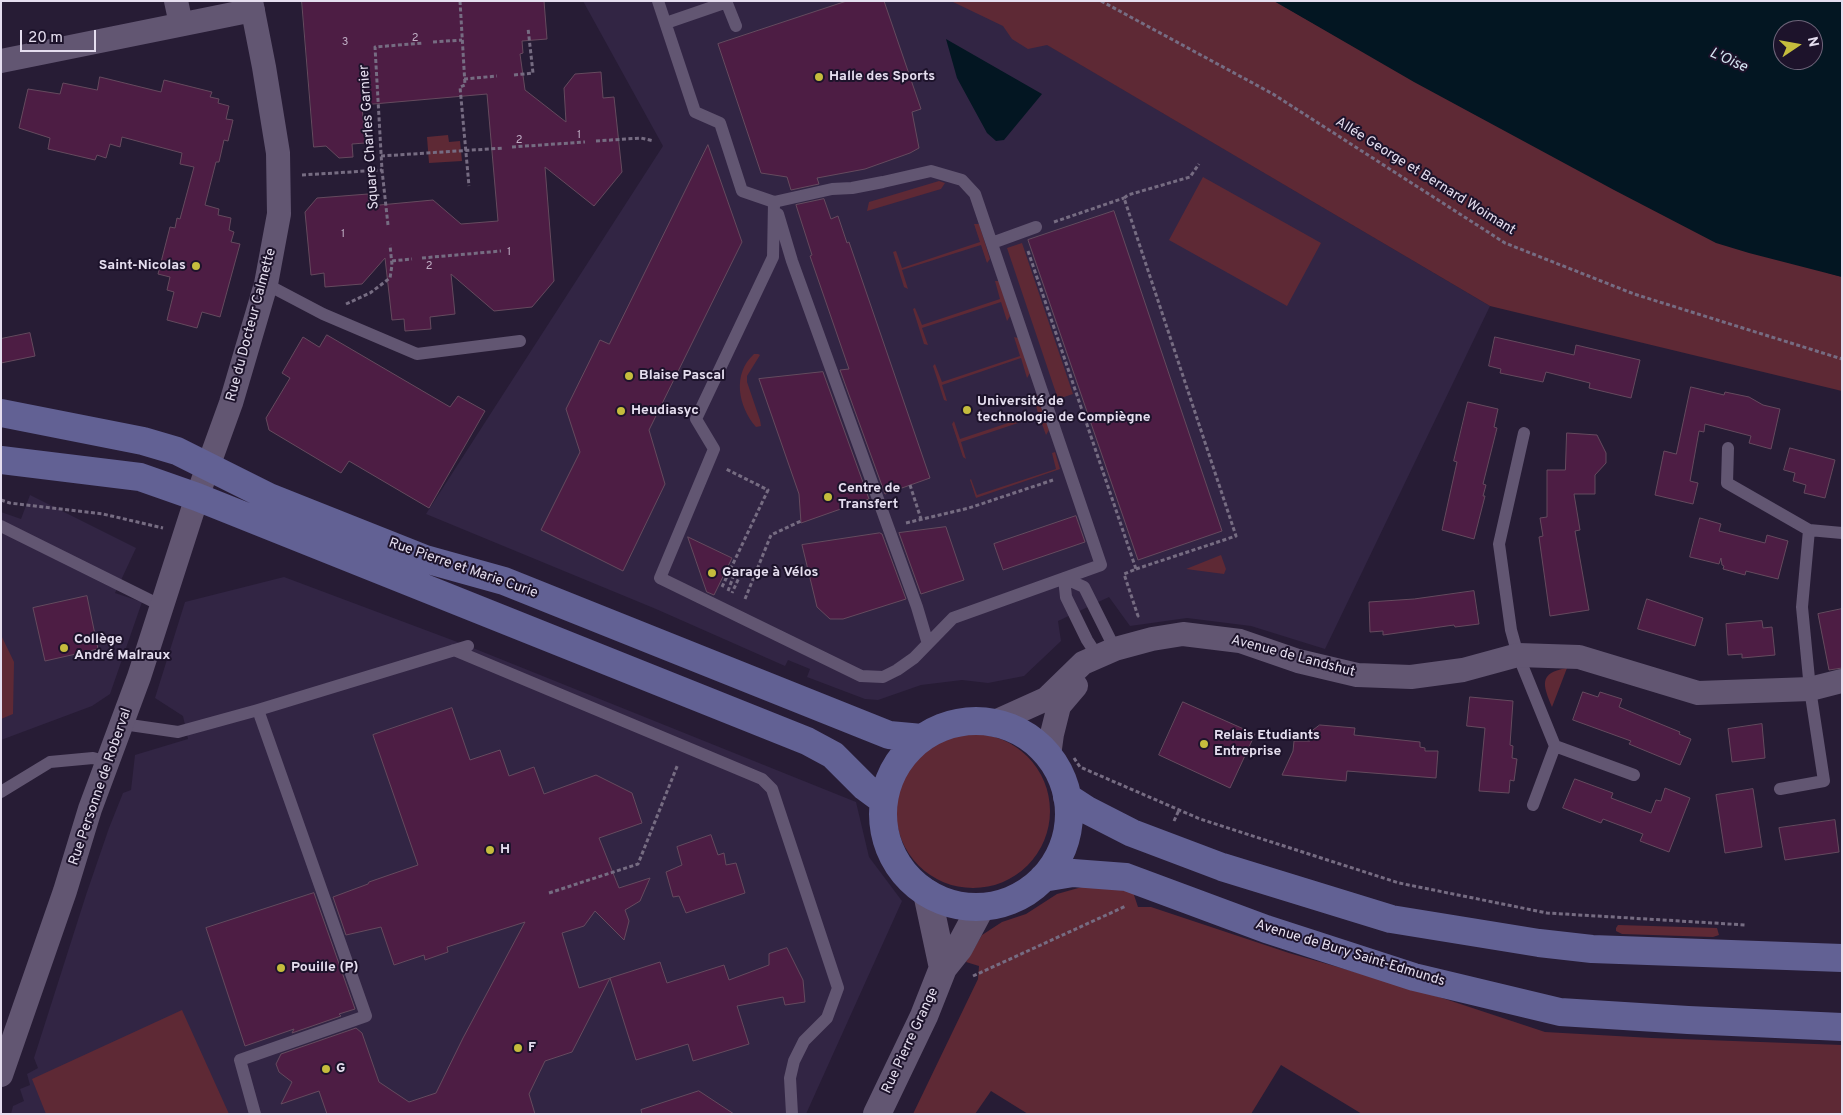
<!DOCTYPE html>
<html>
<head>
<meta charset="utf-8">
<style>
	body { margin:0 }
	#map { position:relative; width:1843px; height:1115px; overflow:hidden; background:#271c35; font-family:Overpass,sans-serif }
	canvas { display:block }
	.frame { position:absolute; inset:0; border:2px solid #e5deef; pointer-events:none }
	.north { position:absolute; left:1773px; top:20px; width:50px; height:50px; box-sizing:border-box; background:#1d132b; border:1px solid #6d6479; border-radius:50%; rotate:78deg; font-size:14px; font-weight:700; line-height:20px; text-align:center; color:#e5deef }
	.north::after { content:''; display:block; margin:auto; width:18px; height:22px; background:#c5bc3d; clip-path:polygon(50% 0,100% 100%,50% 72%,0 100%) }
	.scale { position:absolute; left:20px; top:30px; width:76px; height:22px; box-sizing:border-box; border:2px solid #e5deef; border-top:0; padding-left:6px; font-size:15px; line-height:18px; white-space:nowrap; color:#e5deef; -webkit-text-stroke:4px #1d132b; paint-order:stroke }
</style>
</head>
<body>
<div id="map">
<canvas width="1843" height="1115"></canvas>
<div class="frame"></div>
<div class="north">N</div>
<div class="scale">20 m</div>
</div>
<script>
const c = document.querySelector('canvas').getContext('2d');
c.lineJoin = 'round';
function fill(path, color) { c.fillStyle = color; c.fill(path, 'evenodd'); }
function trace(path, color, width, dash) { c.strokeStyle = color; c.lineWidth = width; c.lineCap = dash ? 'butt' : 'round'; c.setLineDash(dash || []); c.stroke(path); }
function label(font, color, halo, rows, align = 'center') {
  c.font = font + ' Overpass,sans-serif'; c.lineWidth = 4; c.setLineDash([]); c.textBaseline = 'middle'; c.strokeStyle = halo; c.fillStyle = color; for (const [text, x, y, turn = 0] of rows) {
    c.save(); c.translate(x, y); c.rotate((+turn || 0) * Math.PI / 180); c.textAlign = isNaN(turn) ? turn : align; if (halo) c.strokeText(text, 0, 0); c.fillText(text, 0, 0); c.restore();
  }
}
fill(new Path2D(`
	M583,1h390l517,305 -165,343 -74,-23 -64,-8 -57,8 -21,-29 -51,24 3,20 -37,35 -36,7 -26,-3 -41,5 -43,15 -13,-1 -58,-22 3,-8 -22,-9 -3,6 -129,-57 -230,-95 237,-368z
	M30,495l106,53 -21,45 27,9 -32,92 -18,12 -91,34v-228l20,7z
	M284,577l184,69 388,156 13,55 33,44 -96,213h-795l2,-8 11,-5 -4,-12 10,-4 -3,-11 11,-6 -4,-10 52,-163 23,-67 14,-35 8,-3 4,-35 53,-16 -5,-23 -28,-18 30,-96z`), '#322544');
fill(new Path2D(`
	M951,1h323l202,114 352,158 14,4v114l-352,-85 -443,-261 -19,4 -16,-10 -9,-13z
	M448,135l1,7 11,-1 2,20 -33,2 -2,-26z
	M1203,177l118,66 -34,63 -118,-66z
	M939,181l6,2 -4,6 -74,22 2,-9z
	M974,224h5l11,35 -3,4 -6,-18 -79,25 6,19 -4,-2 -11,-35 3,-1 6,17 78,-26z
	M1022,243l51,151 -15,5 -51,-151z
	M995,281h4l11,35 -3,5 -6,-19 -79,26 6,17 -4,-1 -11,-35 2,-1 7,17 78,-26z
	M1014,337l4,1 12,35 -3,5 -6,-20 -79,27 5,16 -3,-1 -11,-34 2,-2 7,18 78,-26z
	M754,354h4l2,1 -13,21v6l13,38 1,6 -5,1c-18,-21 -24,-53 -2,-73z
	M1033,395h4l12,35 -3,5 -7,-19 -78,26 5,17 -3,-2 -11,-33 2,-3 6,18 78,-26z
	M1055,452l5,17 -84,29 -6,-18 1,-1 6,16 79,-26 -4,-16z
	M1221,555l5,14 -2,5 -38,-5z
	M1,635l13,27 -1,52 -12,5z
	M1567,668l-15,39c-9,-22 -14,-34 15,-39z
	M896 811a77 77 0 1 1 154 0a77 77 0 1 1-154 0Z
	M1089,885l44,7 5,15h13l138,46 132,38 124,41 107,6 190,7v69h-480l-81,-49 -30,49h-223l-37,-23 -16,23h-62l65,-135 1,-13 -13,-4 16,-27 20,-13 24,-8 31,-20z
	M1618,925l99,3 2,7 -6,2 -91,-3 -6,-3v-3z
	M182,1010l47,104h-183l-14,-35z`), '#5e2935');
fill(new Path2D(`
	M1274,1h568v276l-93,-24 -33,-10 -102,-53 -200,-108zM1783,30h30v30h-30z
	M946,39l96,55 -38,46 -8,1 -9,-8 -30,-55z`), '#031622');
const building = new Path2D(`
	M302,1h242l3,38 -25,2 1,12 -3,1 5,36 41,32 -2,-34 11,-14 26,-2 2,26 11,-1 8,75 -28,34 -49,-39 9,114 -22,26 -38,4 -43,-37 4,40 -25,3 1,12 -26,2 -1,-12 -12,1 -7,-62 -23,26 -37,3 -1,-14 -13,2 -6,-63 12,-14 51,-4 1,12 64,-6 28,24 37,-3 -11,-127 -125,11 3,38 -13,1 1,13 -14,1 -13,-12 -12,1z
	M847,1h37l37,108 -9,3 7,36 -9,5 -45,16 -48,9 2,6 -28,6 -4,-13 -26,-4 -43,-129z
	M100,77l61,15 3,-12 48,12 -2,5 9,2 -1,4 11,3 -3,13 7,1 -5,21 -4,-1 -5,22h-3l-11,43 14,4 -1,6 13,3 -2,12 5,2 -3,10 9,2 -20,73 -18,-5 -5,16 -30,-8 7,-28 -7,-2 3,-13 -12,-3 12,-47 5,1 2,-10 3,1 14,-52 -14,-3 2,-11 -60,-16 -2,10 -10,-3 -4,14 -9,-3 -2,5 -47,-11 2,-11 -31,-10 9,-39 32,5 3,-11 34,7z
	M708,145l34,97 -93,188 16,54 -42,87 -82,-41 39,-78 -14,-43 34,-69 9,4z
	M824,199l7,20 7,-3 9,27 2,-1 81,236 -45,16 -45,-124 9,-1 -39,-113 2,-1 -16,-50z
	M1114,211l108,320 -84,29 -110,-320z
	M30,333l5,23 -34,7v-24z
	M327,335l123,72 8,-11 27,15 -56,97 -80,-47 -8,12 -72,-43 -3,-12 24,-40 -8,-5 21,-36 16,10z
	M1495,337l79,18 2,-10 64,15 -9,38 -42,-10 1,-5 -44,-11 -3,10 -43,-9 1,-4 -12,-3z
	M823,372l46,127 -68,24 -2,-29 -40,-115z
	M1691,387l33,8 1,-3 24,5 14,8 17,4 -9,40 -22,-6 2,-7 -46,-12 -1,8 -5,-1 -9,50 8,2 -5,21 -38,-9 9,-44 12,3z
	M1468,402l30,7 -4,18 3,1 -14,56 3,1 -3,11h2l-11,43 -32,-9 15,-68 -3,-1z
	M1567,433l30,2 9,18v10l-11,12v19h-21l6,36 -5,1 14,79 -39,6 -11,-79 4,-1 -3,-18 7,-1v-47h18z
	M1790,448l45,12 -10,38 -21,-5 2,-8 -13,-4 2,-8 -11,-3z
	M1076,516l9,26 -82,28 -9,-26z
	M1700,518l21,6 -2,7 46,12 2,-8 21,6 -10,38 -32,-8 -1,4 -22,-6 1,-3 -2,-1 -1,-7 -2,6 -29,-7z
	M946,527l18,53 -43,14 -22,-61z
	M880,533l2,1 24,65 -63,20h-13l-13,-12 -15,-62z
	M688,537l44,21 -18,37 -7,-3z
	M1474,591l5,33 -24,3 -1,-2 -71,10v-4l-13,1 -1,-30 45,-3z
	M87,596l11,53 -53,12 -12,-53z
	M1647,599l56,19 -8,28 -57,-17z
	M1842,609v59l-13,2 -11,-56z
	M1762,621l1,7 9,-1 3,28 -33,3v-4l-14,1 -2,-31z
	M1583,692l15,5 2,-5 22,7 -3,8 61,25 -1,2 12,5 -11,26 -51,-21 2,-3 -58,-21z
	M1470,697l43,4 -3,44 3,1 -1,12 5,1 -3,22 -4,-1 -1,13 -30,-2 6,-63 -18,-2z
	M1183,702l72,32 -25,54 -71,-33z
	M452,708l18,52 30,-10 9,26 25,-9 10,27 52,-19 36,18 10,30 -43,15 20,50 31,-10 -10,23 -15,9 4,11 -5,19 -29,-29 -11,15 -22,7 17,55 31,-10 -38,74 -27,9 -16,33 6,20h-208l-8,-23 -38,13 11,-22 -13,-10 -3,-8 5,-10 75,-26 6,5 17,49 30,20 27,-9 27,-55 62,-116 -78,25 1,5 -23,8 -1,-5 -30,10 -13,-38 -35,8 -13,-38 35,-13 1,-2 49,-17 -45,-130z
	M1762,724l3,34 -33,4 -4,-33z
	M1320,725l35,3 -1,7 66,7v5l5,1v3h13l-2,27 -89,-7 -1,10 -64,-6 11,-24 1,-10h16l2,-10z
	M1575,779l38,14 -2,5 40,15 5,-13 5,1 4,-13 25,10 -21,54 -29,-11 3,-7 -40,-15 -2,4 -38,-15z
	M1753,789l9,58 -37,6 -9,-58z
	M1835,820l4,32 -54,8 -6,-32z
	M711,835l7,20 6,-2 2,12 10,-2 9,30 -59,20 -7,-17 -6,1 -7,-25 16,-7 -5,-18z
	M314,893l41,116 -16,5 2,2 -49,17 2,-4 -49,17 -39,-118z
	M787,948l16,32 2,22 -20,3 -2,-8 -46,9 12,38 -56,17 -5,-17 -52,16 -26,-82 50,-16 7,21 57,-18 5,15 40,-15v-11z
	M699,1091l35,23h-92l-1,-4z`);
fill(building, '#4d1d44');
trace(building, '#654a5e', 1);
trace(new Path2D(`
	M460,1l5,84 -5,2 9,99
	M1101,1l172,93 232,149 129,51 208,65
	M433,42l29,-2
	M514,75l19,-2 -5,-45
	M464,79l33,-3
	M596,141l45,-3 13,3
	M512,147l73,-5
	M381,156l123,-8
	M302,175l80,-5
	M1054,222l70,-24
	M388,225l-6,-55 -7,-123 48,-4
	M1028,251l108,318 -12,5 14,42 -3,1
	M422,258l79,-7
	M392,261l20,-2
	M346,304l24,-11 20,-15 2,-13 -2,-20
	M910,485l11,34
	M1,500l9,3 93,11 60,14
	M906,523l63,-15 84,-28
	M1136,569l100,-33 -112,-338 4,-3 62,-18 9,-13
	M722,587l46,-97 -42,-21
	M728,591l8,-22 6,2 -10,22
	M745,599l26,-64 30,-14
	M1074,758l6,9 120,52 199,64 148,30 199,12
	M1174,821l5,-11
	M549,893l89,-29 40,-100
	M973,976l153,-70`), '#766c82', 3, [4, 2.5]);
trace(new Path2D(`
	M658,1l37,111 25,11 22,68 32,11 58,-13 20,-1 31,-6 48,-11 31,9 13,14 126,371 -148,53 -39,40 -17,12 -14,7 -22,-1 -201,-98 54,-129 -18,-30 77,-162 1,-55
	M726,1l10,25
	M666,23l61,-21
	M778,214l14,47 125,346 11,37
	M992,243l44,-16
	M266,284l57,30 94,40 103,-13
	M1524,433l-25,111 12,86 7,25 37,91 79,29
	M1728,448l-1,35 82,47
	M1,526l161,80
	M1064,578l20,9 31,62
	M1064,578l2,19 21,43 11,17
	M454,650l308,129 10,10 66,199 -11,30 -23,23 -10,20 -4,17 2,36
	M123,724l55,8 80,-22
	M1780,789l44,-8 -14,-92 -8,-82 7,-77 33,3
	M1,792l49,-30 43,-4 14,4
	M1533,805l22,-59
	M255,1114l-15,-54 126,-44 -108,-306 210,-64`), '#625672', 12);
trace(new Path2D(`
	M176,1l5,23
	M1,61l252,-51
	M995,722l51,-23 37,-36 32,-14 37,-10 31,-5 57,7 58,20 59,14 54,2 52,-7 55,-15 61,2 119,36 112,-4 32,-8
	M1049,756l3,-22 7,-28 17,-20
	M1,1075l64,-184 25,-82 49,-132 58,-180 34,-94 35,-119 13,-70 -1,-61 -14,-86 -13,-66`), '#625672', 24);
trace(new Path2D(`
	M927,893l16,75
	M877,1114l47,-98 19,-48 16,-20 22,-41`), '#625672', 28);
trace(new Path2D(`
	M1,413l142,28 34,10 92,46 156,62 79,22 385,154 33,3
	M1,460l139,17 57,20 610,244 26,14 32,32 19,14
	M883 814a93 93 0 1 1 186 0a93 93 0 1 1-186 0Z
	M1067,797l20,13 45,23 90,34 169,52 148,24 53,6 250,9
	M1043,878l30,-5 53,4 140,52 148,48 146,35 128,8 154,7`), '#626194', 28);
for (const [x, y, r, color] of [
	[819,77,5,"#c5bc3d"],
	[196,266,5,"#c5bc3d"],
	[629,376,5,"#c5bc3d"],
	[967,410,5,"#c5bc3d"],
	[621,411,5,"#c5bc3d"],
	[828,497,5,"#c5bc3d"],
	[712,573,5,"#c5bc3d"],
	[64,648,5,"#c5bc3d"],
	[1204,744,5,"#c5bc3d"],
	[490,850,5,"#c5bc3d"],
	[281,968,5,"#c5bc3d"],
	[518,1048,5,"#c5bc3d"],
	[326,1069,5,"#c5bc3d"]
]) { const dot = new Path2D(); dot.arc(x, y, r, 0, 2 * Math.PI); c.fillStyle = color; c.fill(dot); trace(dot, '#1d132b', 2); }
label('11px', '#bfaec4', null, [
	["2",415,39],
	["3",345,43],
	["1",579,136],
	["2",519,141],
	["1",343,235],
	["1",509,253],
	["2",429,267]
]);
label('bold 14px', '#e5deef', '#1d132b', [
	["Halle des Sports",829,77],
	["Saint-Nicolas",186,266,"right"],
	["Blaise Pascal",639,376],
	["Université de",977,402],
	["technologie de Compiègne",977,418],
	["Heudiasyc",631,411],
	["Centre de",838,489],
	["Transfert",838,505],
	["Garage à Vélos",722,573],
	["Collège",74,640],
	["André Malraux",74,656],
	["Relais Etudiants",1214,736],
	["Entreprise",1214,752],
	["H",500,850],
	["Pouille (P)",291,968],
	["F",528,1048],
	["G",336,1069]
], 'left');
label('14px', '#e5deef', '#1d132b', [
	["Square Charles Garnier",370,137,-94],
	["Allée George et Bernard Woimant",1425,177,32],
	["Rue du Docteur Calmette",252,325,-75],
	["Rue Pierre et Marie Curie",463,569,19],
	["Avenue de Landshut",1293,657,15],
	["Rue Personne de Roberval",101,787,-71],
	["Avenue de Bury Saint-Edmunds",1350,954,17],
	["Rue Pierre Grange",911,1041,-65]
]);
label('italic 15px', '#d5e6f2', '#1d132b', [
	["L'Oise",1728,61,24]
]);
</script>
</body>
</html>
